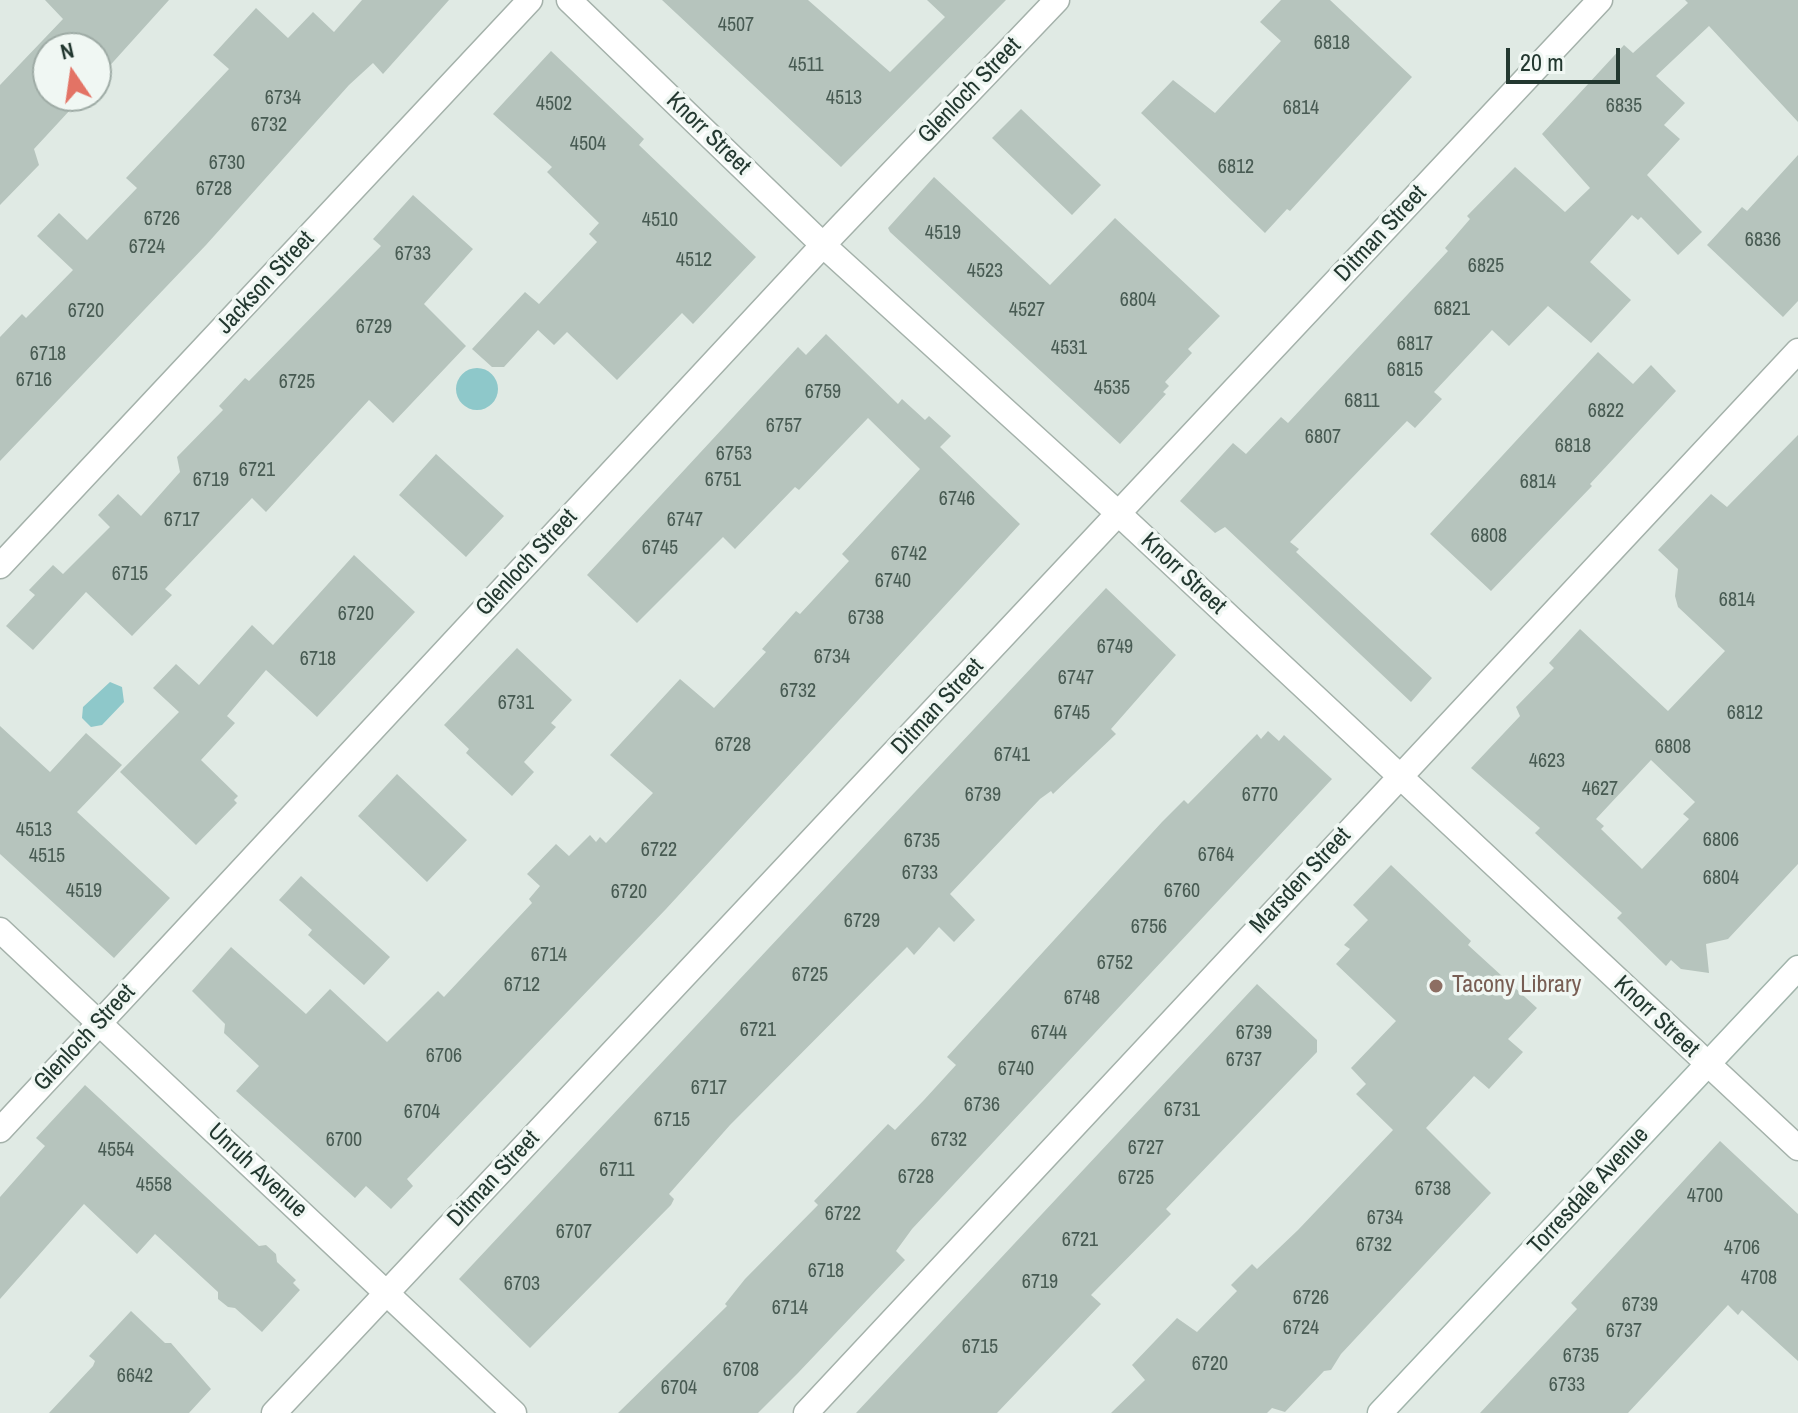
<!DOCTYPE html>
<html>
<head>
<meta charset="utf-8">
<style>
	body { margin:0 }
	#map { position:relative; width:1798px; height:1413px; overflow:hidden; background:#e0eae4; font-family:"Archivo Narrow",sans-serif }
	canvas { display:block }
	.north { position:absolute; left:32px; top:32px; width:80px; height:80px; box-sizing:border-box; background:#f0f7f3; border:2px solid #9eaba5; border-radius:50%; rotate:347deg; font-size:22px; font-weight:700; line-height:32px; text-align:center; color:#233830 }
	.north::after { content:''; display:block; margin:auto; width:28px; height:36px; background:#e37365; clip-path:polygon(50% 0,100% 100%,50% 72%,0 100%) }
	.scale { position:absolute; left:1506px; top:48px; width:114px; height:36px; box-sizing:border-box; border:4px solid #233830; border-top:0; padding-left:10px; font-size:24px; line-height:28px; white-space:nowrap; color:#233830; -webkit-text-stroke:6px #f0f7f3; paint-order:stroke }
</style>
</head>
<body>
<div id="map">
<canvas width="1798" height="1413"></canvas>
<div class="north">N</div>
<div class="scale">20 m</div>
</div>
<script>
const c = document.querySelector('canvas').getContext('2d');
c.lineJoin = 'round';
function fill(path, color) { c.fillStyle = color; c.fill(path, 'evenodd'); }
function trace(path, color, width, dash) { c.strokeStyle = color; c.lineWidth = width; c.lineCap = dash ? 'butt' : 'round'; c.setLineDash(dash || []); c.stroke(path); }
function label(font, color, halo, rows, align = 'center') {
  c.font = font + ' "Archivo Narrow",sans-serif'; c.lineWidth = 7; c.setLineDash([]); c.textBaseline = 'middle'; c.strokeStyle = halo; c.fillStyle = color; for (const [text, x, y, turn = 0] of rows) {
    c.save(); c.translate(x, y); c.rotate((+turn || 0) * Math.PI / 180); c.textAlign = isNaN(turn) ? turn : align; if (halo) c.strokeText(text, 0, 0); c.fillText(text, 0, 0); c.restore();
  }
}
fill(new Path2D(`
	M456 389a21 21 0 1 1 42 0a21 21 0 1 1-42 0Z
	M110,682l12,5 2,15 -22,23 -11,2 -9,-9 1,-11z`), '#8ec8ca');
fill(new Path2D(`
	M45,0h124l-73,81v-33h-48v48h35l-49,53 5,16 -39,40v-120l63,-66z
	M362,0h87l-66,74 -10,-11 -24,22 -143,160 -206,216v-124l22,-23 4,4 47,-48 -36,-34 22,-23 28,27 50,-52 -11,-10 103,-109 -16,-14 43,-47 32,30 25,-26 21,20z
	M662,0h146l82,72 55,-55 -18,-17h79l-165,167z
	M1281,0h49l82,77 -122,134 -3,-2 -22,24 -124,-120 32,-33 42,33 66,-72 -21,-19z
	M1685,0h113v122l-89,-96 -53,50 29,27 -21,22 16,14 -33,36 55,57 -24,23 -37,-38 -3,3 -6,-5 -42,47 41,38 -40,43 -43,-37 -39,40 -17,-16 -58,62 8,7 -27,29 -8,-7 -117,121 9,7 -3,3 136,126 -21,24 -186,-175 -10,6 -35,-32 53,-58 13,11 35,-37 7,6 160,-172 -3,-3 25,-29 -3,-3 48,-49 50,45 25,-24 -48,-54 82,-89 9,8 55,-50z
	M551,51l93,88 -5,6 117,112 -63,67 -11,-11 -65,67 -50,-48 -13,13 -16,-15 -34,37h-12l-20,-18 53,-57 14,12 58,-62 -8,-8 10,-11 -52,-51 5,-5 -59,-53z
	M1021,109l80,76 -29,30 -80,-77z
	M1798,155v146l-15,16 -76,-72 35,-38 5,4z
	M934,177l116,108 65,-67 105,98 -32,33 4,4 -27,29 4,4 -6,6 3,2 -46,50 -230,-212 -2,-4z
	M413,195l60,54 -49,55 42,42 -73,77 -24,-23 -103,112 -14,-14 -87,91 7,6 -40,41 -46,-44 -53,58 -27,-24 29,-31 -6,-5 24,-25 10,9 47,-47 -12,-12 20,-21 23,22 39,-44 -3,-15 46,-47 -4,-4 26,-28 4,3 132,-135 -8,-7z
	M826,334l72,70 4,-5 23,21 4,-4 22,20 -11,11 80,77 -354,385 -259,270 6,7 -22,23 -25,-23 -11,12 -119,-107 23,-25 -35,-33 1,-9 -33,-33 39,-44 75,67 24,-25 57,53 51,-51 6,6 88,-94 -3,-4 11,-13 -13,-12 29,-30 13,12 21,-21 6,7 4,-5 6,6 47,-50 -43,-38 70,-76 34,29 52,-56 -4,-3 34,-38 4,3 49,-53 -7,-7 78,-85 -52,-51 -69,72 -4,-3 -60,62 -12,-12 -86,86 -50,-48 211,-228 8,8z
	M1598,352l35,32 18,-19 25,26 -86,93 2,2 -101,105 -61,-57z
	M1798,435v429l-70,75 -22,5 3,29 -28,-4 -10,-9 -5,6 -49,-48 5,-5 -87,-80 5,-5 -69,-60 49,-52 -4,-9 38,-39 -5,-5 31,-34 88,82 57,-60 -47,-44 -3,-11 3,-27 -20,-19 53,-56 16,13zM1651,760l44,42 -12,12 6,5 -47,50 -41,-40 3,-3 -8,-7z
	M436,454l68,62 -38,41 -67,-62z
	M354,555l61,57 -98,105 -51,-47 -39,46 8,7 -34,37 37,36 -4,4 3,3 -41,42 -76,-73 59,-60 -26,-24 23,-24 23,21 53,-60 21,20z
	M1106,588l70,67 -65,74 5,5 -63,60 -2,-3 -11,8 -90,95 25,26 -21,22 -15,-15 -25,28 -7,-8 -177,178 -61,69 5,5 -3,6 -141,143 -71,-69z
	M517,648l55,52 -21,23 5,4 -32,35 10,10 -22,24 -46,-43 3,-4 -25,-24z
	M0,726l50,46 36,-39 36,32 -45,47 93,86 -56,60 -114,-104z
	M1268,731l11,10 5,-6 48,44 -420,450 -16,22 9,9 -107,113 -40,40h-140l109,-107 -2,-2 20,-25 73,-74 -4,-4 74,-77 7,6 29,-30 32,-35 -9,-8 215,-235 22,-22 4,4 69,-70 4,5z
	M397,774l70,66 -40,42 -69,-66z
	M1391,865l80,76 -3,4 69,63 -29,31 15,13 -34,37 -15,-13 -48,52 65,65 -150,161 -10,16 -7,1 -39,41 -13,-4 -5,5h-156l34,-33 -13,-15 45,-47 20,14 40,-41 -6,-6 21,-21 5,5 41,-39 95,-100 -37,-36 10,-10 -15,-16 45,-47 -60,-57 14,-15 -6,-4 24,-25 -15,-15z
	M301,876l89,81 -26,28 -56,-50 4,-5 -33,-30z
	M1257,984l60,56v12l-151,157 5,5 -80,81 10,9 -104,109h-141z
	M85,1085l174,161 7,-1 10,9 1,8 19,18 -3,3 7,7 -38,42 -27,-24 -7,-1 -10,-8v-7l-63,-58 -18,20 -53,-50 -84,95v-102l45,-51 -9,-8z
	M1720,1141l78,73v147l-56,-51 -4,5 -10,-10 -100,108h-148l97,-104 -6,-6z
	M131,1311l34,32h6l40,46 -22,24h-140l44,-47 2,-5 -6,-5z`), '#b6c4bd');
const street = new Path2D(`
	M569,0l254,245 296,269 679,634
	M0,566l530,-566
	M0,930l514,483
	M0,1130l823,-885 234,-245
	M274,1413l1326,-1413
	M806,1413l992,-1062`);
const secondary = new Path2D(`
	M1380,1413l418,-445`);
trace(street, '#a4b1aa', 27);
trace(secondary, '#a1b4ab', 27);
trace(street, '#fff', 24);
trace(secondary, '#fff', 24);
for (const [x, y, r, color] of [
	[1436,986,8,"#8d6e63"]
]) { const dot = new Path2D(); dot.arc(x, y, r, 0, 2 * Math.PI); c.fillStyle = color; c.fill(dot); trace(dot, '#f0f7f3', 3); }
label('20px', '#485b53', null, [
	["4507",736,26],
	["6818",1332,44],
	["4511",806,66],
	["6734",283,99],
	["4513",844,99],
	["4502",554,105],
	["6835",1624,107],
	["6814",1301,109],
	["6732",269,126],
	["4504",588,145],
	["6730",227,164],
	["6812",1236,168],
	["6728",214,190],
	["6726",162,220],
	["4510",660,221],
	["4519",943,234],
	["6836",1763,241],
	["6724",147,248],
	["6733",413,255],
	["4512",694,261],
	["6825",1486,267],
	["4523",985,272],
	["6804",1138,301],
	["6821",1452,310],
	["4527",1027,311],
	["6720",86,312],
	["6729",374,328],
	["6817",1415,345],
	["4531",1069,349],
	["6718",48,355],
	["6815",1405,371],
	["6716",34,381],
	["6725",297,383],
	["4535",1112,389],
	["6759",823,393],
	["6811",1362,402],
	["6822",1606,412],
	["6757",784,427],
	["6807",1323,438],
	["6818",1573,447],
	["6753",734,455],
	["6721",257,471],
	["6719",211,481],
	["6751",723,481],
	["6814",1538,483],
	["6746",957,500],
	["6717",182,521],
	["6747",685,521],
	["6808",1489,537],
	["6745",660,549],
	["6742",909,555],
	["6715",130,575],
	["6740",893,582],
	["6814",1737,601],
	["6720",356,615],
	["6738",866,619],
	["6749",1115,648],
	["6734",832,658],
	["6718",318,660],
	["6747",1076,679],
	["6732",798,692],
	["6731",516,704],
	["6745",1072,714],
	["6812",1745,714],
	["6728",733,746],
	["6808",1673,748],
	["6741",1012,756],
	["4623",1547,762],
	["4627",1600,790],
	["6739",983,796],
	["6770",1260,796],
	["4513",34,831],
	["6806",1721,841],
	["6735",922,842],
	["6722",659,851],
	["6764",1216,856],
	["4515",47,857],
	["6733",920,874],
	["6804",1721,879],
	["4519",84,892],
	["6760",1182,892],
	["6720",629,893],
	["6729",862,922],
	["6756",1149,928],
	["6714",549,956],
	["6752",1115,964],
	["6725",810,976],
	["6712",522,986],
	["6748",1082,999],
	["6721",758,1031],
	["6744",1049,1034],
	["6739",1254,1034],
	["6706",444,1057],
	["6737",1244,1061],
	["6740",1016,1070],
	["6717",709,1089],
	["6736",982,1106],
	["6731",1182,1111],
	["6704",422,1113],
	["6715",672,1121],
	["6700",344,1141],
	["6732",949,1141],
	["6727",1146,1149],
	["4554",116,1151],
	["6711",617,1171],
	["6728",916,1178],
	["6725",1136,1179],
	["4558",154,1186],
	["6738",1433,1190],
	["4700",1705,1197],
	["6722",843,1215],
	["6734",1385,1219],
	["6707",574,1233],
	["6721",1080,1241],
	["6732",1374,1246],
	["4706",1742,1249],
	["6718",826,1272],
	["4708",1759,1279],
	["6719",1040,1283],
	["6703",522,1285],
	["6726",1311,1299],
	["6739",1640,1306],
	["6714",790,1309],
	["6724",1301,1329],
	["6737",1624,1332],
	["6715",980,1348],
	["6735",1581,1357],
	["6720",1210,1365],
	["6708",741,1371],
	["6642",135,1377],
	["6733",1567,1386],
	["6704",679,1389]
]);
label('24px', '#233830', '#f0f7f3', [
	["Glenloch Street",970,91,-46],
	["Knorr Street",708,134,44],
	["Ditman Street",1381,234,-47],
	["Jackson Street",266,283,-47],
	["Glenloch Street",527,563,-47],
	["Knorr Street",1183,574,43],
	["Ditman Street",938,707,-47],
	["Marsden Street",1301,881,-47],
	["Knorr Street",1656,1017,43],
	["Glenloch Street",85,1038,-47],
	["Unruh Avenue",257,1171,43],
	["Ditman Street",494,1179,-47],
	["Torresdale Avenue",1589,1191,-47]
]);
label('24px', '#785e54', '#f0f7f3', [
	["Tacony Library",1452,986]
], 'left');
</script>
</body>
</html>
